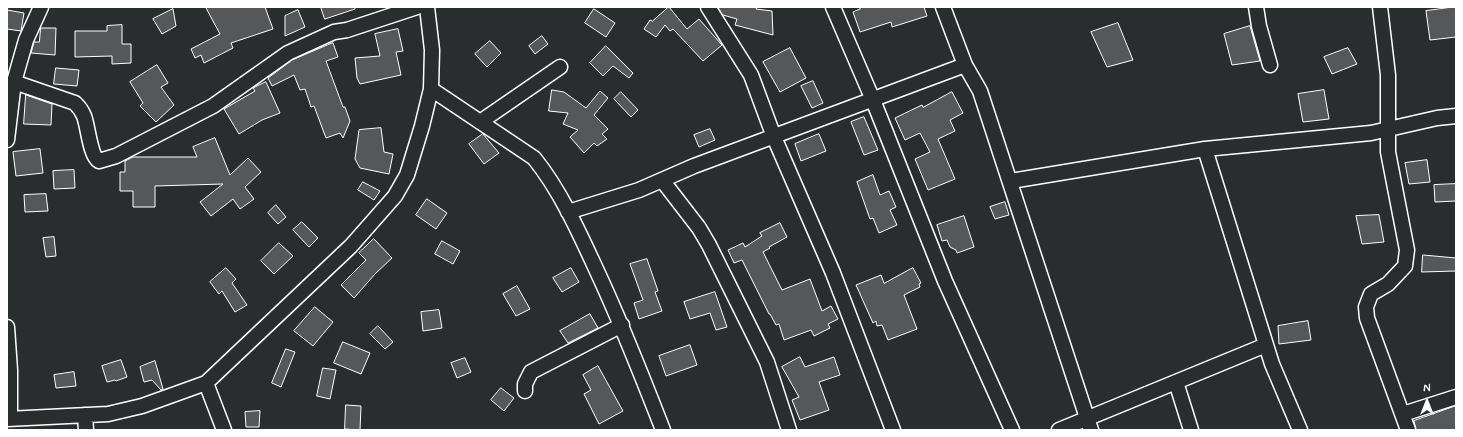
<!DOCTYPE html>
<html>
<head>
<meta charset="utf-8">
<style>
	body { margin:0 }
	#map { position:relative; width:1463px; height:437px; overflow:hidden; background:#2a2d2e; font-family:Mynerve,sans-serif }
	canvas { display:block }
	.frame { position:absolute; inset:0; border:8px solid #fff; pointer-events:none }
	.north { position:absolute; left:1407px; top:381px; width:40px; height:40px; -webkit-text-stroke:3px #2a2d2e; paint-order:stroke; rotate:0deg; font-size:11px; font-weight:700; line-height:16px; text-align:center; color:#fff }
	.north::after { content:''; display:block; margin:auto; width:14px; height:18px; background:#fff; clip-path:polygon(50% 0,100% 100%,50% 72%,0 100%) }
</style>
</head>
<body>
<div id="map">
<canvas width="1463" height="437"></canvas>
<div class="frame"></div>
<div class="north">N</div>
</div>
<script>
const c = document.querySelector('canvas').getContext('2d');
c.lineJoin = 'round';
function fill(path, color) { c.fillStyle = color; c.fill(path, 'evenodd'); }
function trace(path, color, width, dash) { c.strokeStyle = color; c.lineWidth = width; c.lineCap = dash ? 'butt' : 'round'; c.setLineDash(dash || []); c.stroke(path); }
const building = new Path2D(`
	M214,7h51l8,22 -42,14 2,5 -29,15 -3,-8 -6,3 -4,-9 29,-15 -14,-26z
	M321,7h34v2l-30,10z
	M669,7l18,22 12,-10 23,26 -19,16 -30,-32 -3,2 -5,-6 -9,12 -12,-8 6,-9 2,1z
	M718,7h39l-1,2 16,2 1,24 -38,-10 2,-6 -14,-4z
	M859,7h65l3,9 -35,11 -1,-5 -31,10 -7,-20 7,-3z
	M1456,7v30l-26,3 -4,-29z
	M173,9l3,17 -14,8 -9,-15z
	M594,9l21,14 -9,14 -21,-14z
	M7,10l17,3 -3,18 -14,-2z
	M298,10l7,17 -20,9v-20z
	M1118,23l15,37 -26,7 -16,-35z
	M122,25v19h9v19l-19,1v-8l-37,1v-26h32v-5z
	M1250,26l10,35 -28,4 -8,-31z
	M41,28h15l-1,27 -24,-2 3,-11h5z
	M398,29l5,22 -7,1 5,23 -41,9 -3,-6 -2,-20 25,-2 -5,-22z
	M542,36l6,8 -13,10 -6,-8z
	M490,41l11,12 -14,14 -12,-13z
	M333,43l5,14 -12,4 17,46h2l5,14 -7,17 -3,-5 -14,5 -12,-32 -3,1 -6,-18 -5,1 -6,-15 -22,11 -4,-8 24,-18z
	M606,46l27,27 -4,5 -16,-12 -10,10 -13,-13z
	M790,48l16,30 -26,14 -17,-30z
	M1348,48l9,16 -25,10 -8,-17z
	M157,65l11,18 -7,4 13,18 -18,17 -16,-16 3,-3 -13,-21z
	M56,68l23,2 -2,16 -23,-2z
	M813,81l10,22 -11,5 -11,-22z
	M266,82l14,31 -18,7 -23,14 -15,-25 31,-18 -2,-3 2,-1z
	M552,90l12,2 22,16 14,-17 8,7 -14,17 14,14 -6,5 5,5 -10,7 -3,-3 -10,10 -14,-16 8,-7 -15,-6 5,-11 -19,-2z
	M1324,90l5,29 -26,3 -5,-28z
	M621,92l17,18 -7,7 -17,-18z
	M952,92l11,21 -13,7 5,11 -17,8 17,40 -27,11 -13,-31 15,-7 -10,-19 -15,7 -10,-22 27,-13 1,2z
	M26,95l26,9 -1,21 -27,-1z
	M864,117l14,33 -14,5 -13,-33z
	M381,128l3,24 9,2 -4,20 -29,-6 -5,-9 4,-29z
	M710,129l5,11 -16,7 -5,-12z
	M483,134l16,19 -15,11 -15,-20z
	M819,134l7,17 -25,10 -6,-17z
	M215,138l15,37 18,-17 13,14 -16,15 9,12 -14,10 -7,-10 -22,17 -11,-14 23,-18 -68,2v21h-22v-16h-13v-19h5v-11l8,-4h64l-4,-10z
	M40,149l3,24 -27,3 -3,-24z
	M1427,160l3,22 -21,2 -4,-21z
	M74,170l1,18 -21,1 -1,-18z
	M873,175l7,20 9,-4 7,16 -6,3 7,15 -18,8 -6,-15 -3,1 -13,-37z
	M363,182l17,9 -6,9 -16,-10z
	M1456,184v17l-21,1 -1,-17z
	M46,194l2,17 -23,1 -1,-17z
	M427,199l20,14 -11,16 -20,-14z
	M1005,202l4,13 -14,4 -5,-12z
	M276,205l10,12 -8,7 -10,-11z
	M1379,215l5,27 -22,2 -6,-28z
	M964,216l10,31 -17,6 -1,-3 -6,-3 -3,-7 -5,1 -5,-16z
	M302,222l16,16 -9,9 -16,-17z
	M780,223l7,14 -18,10 1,1 -7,4 19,38 28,-11 12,32 9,-5 7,13 -10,5 2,4 -16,8 -3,-6 -27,10 -5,-16 -3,1 -6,-11h-1l-27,-54 -8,3 -6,-13 15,-7 2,4 17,-11 -2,-3z
	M54,237l2,19 -10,1 -3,-19z
	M374,239l18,19 -17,16 -21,24 -13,-13 25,-25 -7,-7z
	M442,241l18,10 -7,13 -18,-10z
	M279,243l14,13 -19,18 -13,-13z
	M1423,255l33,3v13l-34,1z
	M647,259l11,32 -3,1 7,19 -23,8 -5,-16 9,-3 -13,-36z
	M226,268l10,11 -4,4 15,22 -12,7 -13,-21 -3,3 -9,-12z
	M571,268l8,14 -17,10 -9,-14z
	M913,268l8,15 -2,1 1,3 -16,8 13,34 -29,11 -6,-15 -5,1 -1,-5 -3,2 -17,-38 25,-10 3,8z
	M517,286l13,23 -14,7 -13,-22z
	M715,292l12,35 -11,3 -6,-17 -20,6 -6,-17z
	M315,307l18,15 -20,24 -19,-15z
	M439,310l3,18 -19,3 -2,-19z
	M590,314l8,14 -30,15 -8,-12z
	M1308,321l3,19 -32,4 -1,-18z
	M378,326l15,16 -8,7 -15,-15z
	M343,342l27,11 -9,21 -27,-11z
	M690,345l7,20 -31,11 -7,-20z
	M286,349l9,3 -14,35 -9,-4z
	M800,357l5,10 29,-10 6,18 -21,7 10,28 -29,10 -8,-20 7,-3 -17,-30z
	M465,358l6,14 -14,6 -6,-15z
	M121,360l6,17 -11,4 -1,-1 -8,2 -5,-16z
	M155,361l8,28 -2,1 -9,-10 -8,2 -4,-15z
	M598,366l25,45 -24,13 -15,-30 7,-4 -8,-15z
	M323,368l13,2 -6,29 -13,-3z
	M74,372l2,14 -20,2 -2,-13z
	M501,388l13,10 -10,13 -13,-11z
	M346,405l15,1 -1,24 -15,-1z
	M1456,406v24h-40l-2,-9z
	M260,411l-1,16h-13l-1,-15z`);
fill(building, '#555758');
trace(building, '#fff', 1);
const street = new Path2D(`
	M708,7l43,68 23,62 59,136 60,157
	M833,7l40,93 72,181 67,149
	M943,7l22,58 15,26 111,339
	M1256,7l3,19 11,39
	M1380,7l8,68v77l19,98 -2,16 -17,18 -17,10 -5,13 1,11 41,112
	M14,82l61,21c4,4 7,8 9,13 4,10 6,40 15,45l17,-5 97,-50 75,-53 46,-21 13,-2 70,-23
	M431,89l103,69c26,32 45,74 62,111 25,53 46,107 67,161
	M480,122l80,-55
	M7,140l7,-58 12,-42 15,-33
	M1205,149l67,215 28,66
	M662,180l37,48 10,17 58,117 22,68
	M1011,181l194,-32 166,-16 66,-15 19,-2
	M568,212l71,-22 55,-24 271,-101
	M7,327l3,43v49
	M1176,382l15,48
	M206,383l18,47
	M525,391v-7l6,-12 91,-47
	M1403,414l53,-17
	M85,415l1,15
	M7,419l101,-5 34,-8 64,-23 145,-137 44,-50 12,-21 15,-49 9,-37 1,-39 -5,-43
	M1059,430l207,-85`);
trace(street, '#fff', 17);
trace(street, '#2a2d2e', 14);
</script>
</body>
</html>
